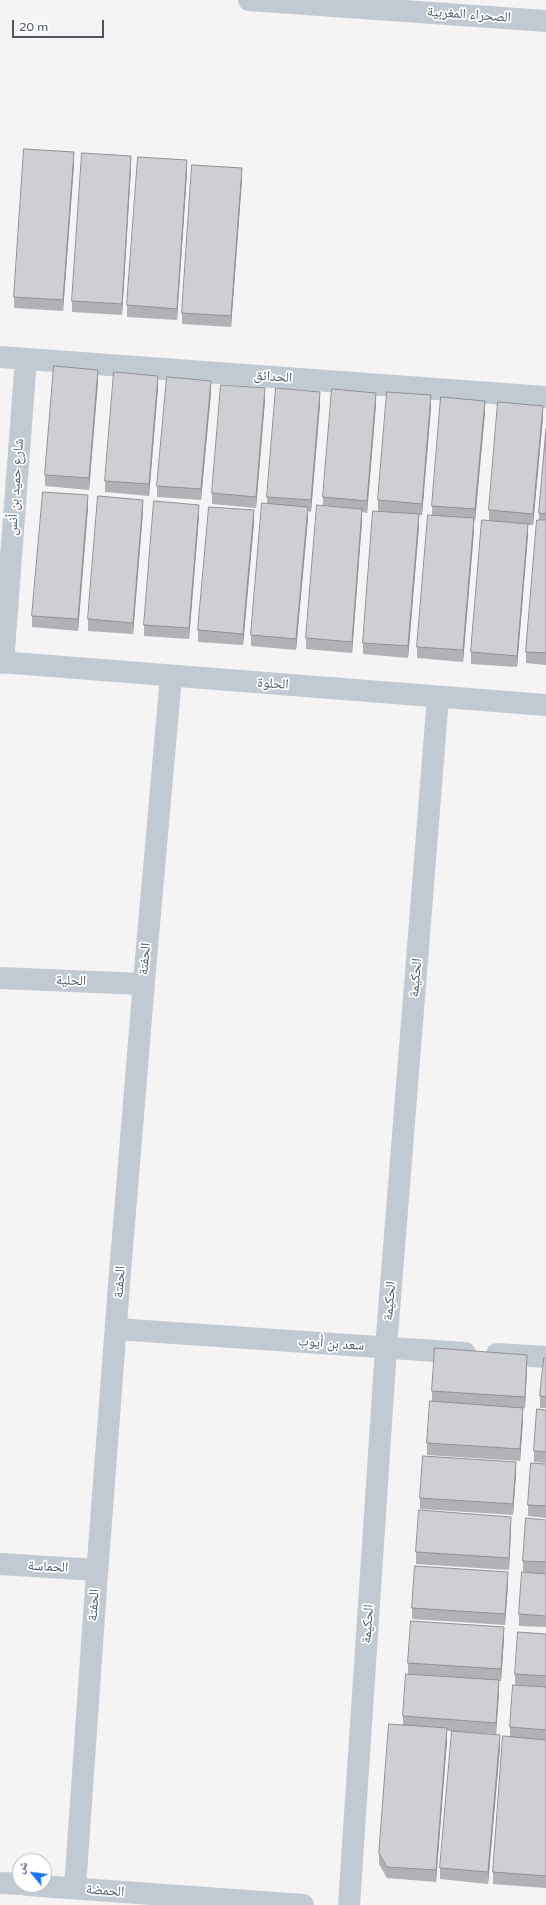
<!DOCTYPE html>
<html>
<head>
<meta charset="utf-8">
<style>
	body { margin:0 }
	#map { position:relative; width:546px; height:1905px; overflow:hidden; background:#f5f3f3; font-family:"Varela Round","Noto Naskh Arabic",sans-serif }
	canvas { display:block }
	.north { position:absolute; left:12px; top:1853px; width:40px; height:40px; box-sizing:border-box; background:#fff; border:1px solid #b7bbc0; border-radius:50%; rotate:299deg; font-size:11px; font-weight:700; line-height:16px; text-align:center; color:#4a5661 }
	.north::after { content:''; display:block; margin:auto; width:14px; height:18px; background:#1a73e8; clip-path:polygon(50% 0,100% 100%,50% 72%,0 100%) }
	.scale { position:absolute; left:12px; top:20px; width:92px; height:18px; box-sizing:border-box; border:2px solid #4a5661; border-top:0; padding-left:5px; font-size:12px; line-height:14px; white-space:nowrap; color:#4a5661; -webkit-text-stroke:3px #fff; paint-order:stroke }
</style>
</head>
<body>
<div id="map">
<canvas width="546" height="1905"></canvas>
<div class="north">ش</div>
<div class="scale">20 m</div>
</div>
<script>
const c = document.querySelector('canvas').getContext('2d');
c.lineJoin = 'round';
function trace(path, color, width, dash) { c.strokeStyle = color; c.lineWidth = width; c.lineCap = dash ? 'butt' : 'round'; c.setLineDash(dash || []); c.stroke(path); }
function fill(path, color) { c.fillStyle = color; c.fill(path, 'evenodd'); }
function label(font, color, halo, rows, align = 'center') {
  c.font = font + ' "Varela Round","Noto Naskh Arabic",sans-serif'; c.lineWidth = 3.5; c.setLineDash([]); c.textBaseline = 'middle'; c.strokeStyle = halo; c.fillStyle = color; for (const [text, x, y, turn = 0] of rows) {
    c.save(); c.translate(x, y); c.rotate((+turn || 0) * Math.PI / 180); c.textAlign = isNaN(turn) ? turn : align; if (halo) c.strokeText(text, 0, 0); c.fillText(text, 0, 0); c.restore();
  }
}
trace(new Path2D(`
	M0,357l546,40
	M0,662l546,43
	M3,663l23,-304
	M0,978l143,6
	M116,1329l349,24
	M497,1354l49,3
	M0,1564l96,6
	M0,1883l20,1
	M27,1885l276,20
	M75,1888c27,-404 59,-808 96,-1212
	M349,1905l37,-557 52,-651`), '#c1cad2', 22);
trace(new Path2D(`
	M249,0l297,21`), '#c1cad2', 22);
fill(new Path2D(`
	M74,164l-11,147 -49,-3v-11z
	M131,168l-9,147 -50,-3v-11z
	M187,172l-10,148 -50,-3v-12z
	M242,179l-11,148 -49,-3v-11z
	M98,381l-9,109 -44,-4v-11z
	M158,387l-9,109 -44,-4v-11z
	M211,392l-10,108 -44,-3v-11z
	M265,400l-9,108 -44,-4v-11z
	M320,404l-9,108 -3,-1v7l-12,132 -45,-4v-11l16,-132v-6z
	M376,404l-9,109 -5,-1v9l-10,132 -46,-4v-11l17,-132v-9z
	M431,407l-9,108h-3v11l-11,132 -45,-4v-11l15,-132v-11z
	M485,412l-10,109h-1v9l-11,132 -46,-4v-11l15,-132v-9z
	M543,417l-10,108h-5v10l-11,132 -46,-3v-12l18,-131v-11z
	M546,429v236l-20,-2v-11l13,-132v-7z
	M88,507l-10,124 -46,-4v-11z
	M143,511l-10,123 -45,-3v-12z
	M199,516l-10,123 -45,-3v-11z
	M254,522l-11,123 -45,-3v-12z
	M546,1358v50h-6v-12z
	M527,1366l-2,42h-2v11l-3,42 -93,-6v-12l5,-42v-10z
	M546,1410v53l-12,-1v-11z
	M546,1464v54l-18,-2v-11z
	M516,1473l-3,42 -93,-6v-11z
	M546,1520v54l-23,-2v-11z
	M511,1528l-2,42 -93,-6v-12z
	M546,1574v53l-27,-1v-12z
	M508,1583l-3,42 -93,-6v-11z
	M546,1634v53l-31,-2v-11z
	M504,1638l-3,43h-2v11l-3,42 -49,-3v9l-11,142 -49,-4 -8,-14v-11l24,-128v-9l5,-42v-11z
	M546,1687v201l-53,-4v-12l17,-135v-10z
	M500,1747l-12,137 -48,-5v-11z`), '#b0b2b7');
fill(new Path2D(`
	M74,152v12l-11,147v-11z
	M131,156v12l-9,147v-11z
	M187,160v12l-10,148v-11z
	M242,168v11l-11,148v-11z
	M98,370v11l-9,109v-12z
	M158,376v11l-9,109v-12z
	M211,381v11l-10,108v-11z
	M265,388v12l-9,108v-11z
	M320,392v12l-9,108v-12z
	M376,393v11l-9,109v-12z
	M431,395v12l-9,108v-11z
	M485,401v11l-10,109v-12z
	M543,406v11l-10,108v-11z
	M88,495v12l-10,124v-12z
	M143,500v11l-10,123v-11z
	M199,505v11l-10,123v-11z
	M308,507v11l-12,132v-11z
	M362,509v12l-10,132v-11z
	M254,510v12l-11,123v-11z
	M419,514v12l-11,132v-12z
	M474,518v12l-11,132v-12z
	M528,524v11l-11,132v-11z
	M527,1355v11l-2,42v-11z
	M523,1408v11l-3,42v-12z
	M516,1462v11l-3,42v-11z
	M511,1517v11l-2,42v-12z
	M508,1572v11l-3,42v-11z
	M504,1627v11l-3,43v-12z
	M499,1680v12l-3,42v-11z
	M447,1728v12l-11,142v-12z
	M500,1735v12l-12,137v-12z`), '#909195');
const building = new Path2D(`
	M24,149l50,3 -11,148 -49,-3z
	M82,153l49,3 -9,148 -50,-3z
	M138,157l49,3 -10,149 -50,-4z
	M192,165l50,3 -11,148 -49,-3z
	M54,366l44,4 -9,108 -44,-3z
	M114,372l44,4 -9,108 -44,-3z
	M167,377l44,4 -10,108 -44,-3z
	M221,385l44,3 -9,109 -44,-4z
	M276,388l44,4 -9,108 -44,-3z
	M332,389l44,4 -9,108 -44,-4z
	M387,392l44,3 -9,109 -44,-4z
	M441,397l44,4 -10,108 -43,-3z
	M498,402l45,4 -10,108 -44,-4z
	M546,429v85l-7,-1z
	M43,492l45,3 -10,124 -46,-3z
	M98,496l45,4 -10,123 -45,-4z
	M154,501l45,4 -10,123 -45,-3z
	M262,503l46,4 -12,132 -45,-4z
	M317,505l45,4 -10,133 -46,-4z
	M209,507l45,3 -11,124 -45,-4z
	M373,511l46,3 -11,132 -45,-3z
	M428,515l46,3 -11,132 -46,-3z
	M482,520l46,4 -11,132 -46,-4z
	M537,520h9v133l-20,-1z
	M435,1348l92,7 -2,42 -93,-6z
	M544,1358h2v39l-6,-1z
	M430,1401l93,7 -3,41 -93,-6z
	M537,1409l9,1v42l-12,-1z
	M423,1456l93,6 -3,42 -93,-6z
	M531,1463l15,1v42l-18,-1z
	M419,1510l92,7 -2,41 -93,-6z
	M526,1518l20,2v42l-23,-1z
	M415,1566l93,6 -3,42 -93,-6z
	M522,1572l24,2v42l-27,-2z
	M411,1621l93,6 -3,42 -93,-6z
	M518,1632l28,2v42l-31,-2z
	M406,1674l93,6 -3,43 -93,-7z
	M513,1685l33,2v43l-36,-3z
	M389,1724l58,4 -11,142 -49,-3 -8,-14z
	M452,1731l48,4 -12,137 -48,-4z
	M503,1736l43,4v136l-53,-4z`);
fill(building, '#cdcfd5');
trace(building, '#909195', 1);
label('14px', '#4a5661', '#fff', [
	["الصحراء المغربية",469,15,4],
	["الحدائق",273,377,4],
	["شارع حميد بن أنس",16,487,-86],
	["الحلوة",273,684,4],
	["الحفتة",145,959,-85],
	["الحكيمة",416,978,-85],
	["الحلية",71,981,2],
	["الحفتة",120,1282,-86],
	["الحكيمة",390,1301,-85],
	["سعد بن أيوب",331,1344,4],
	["الحماسة",48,1567,3],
	["الحفتة",94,1605,-86],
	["الحكيمة",368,1624,-86],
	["الحمضة",105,1891,4]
]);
</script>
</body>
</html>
